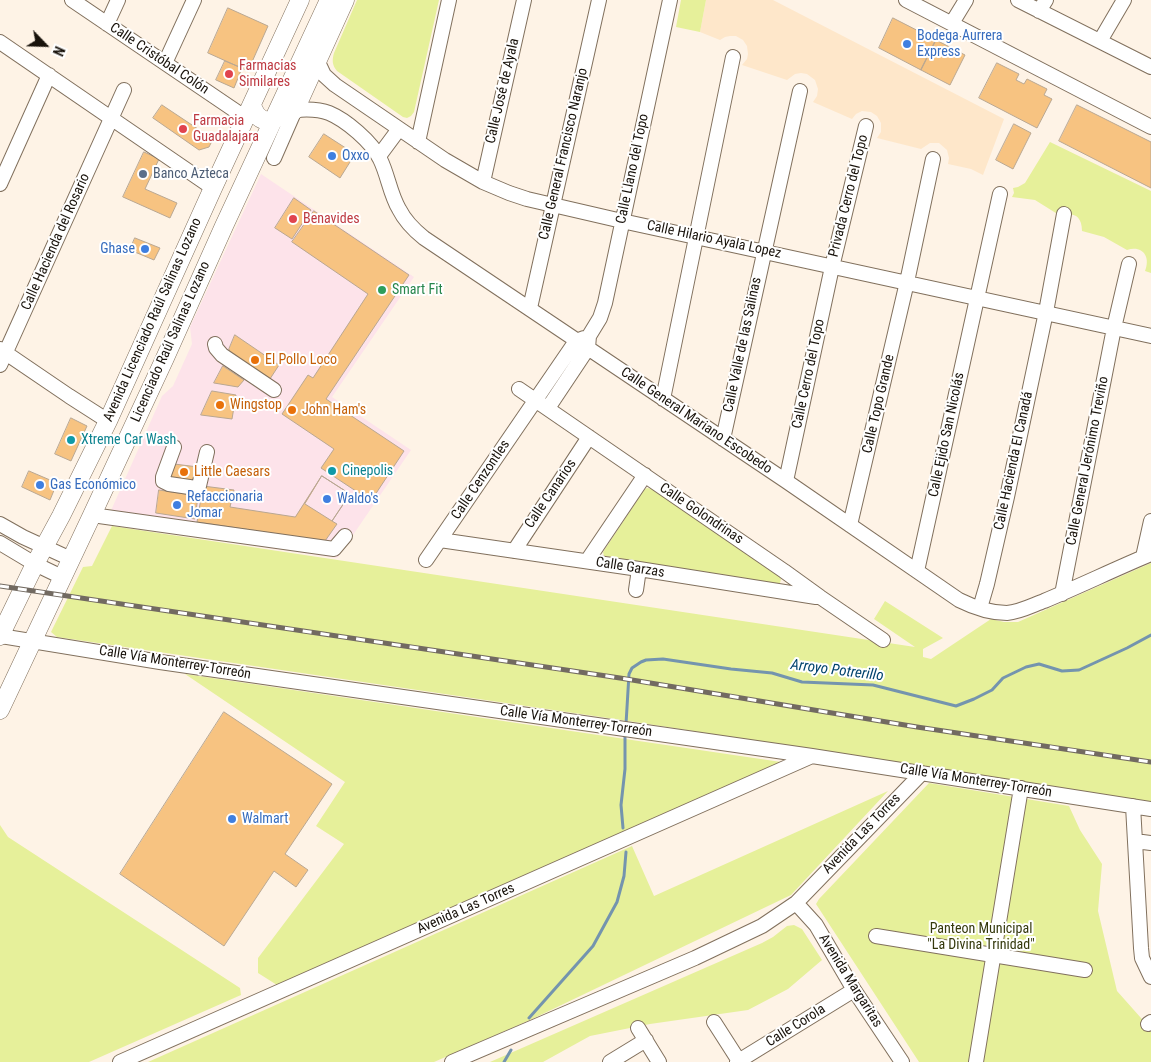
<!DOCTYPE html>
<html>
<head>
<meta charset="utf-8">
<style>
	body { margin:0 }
	#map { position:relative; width:1151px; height:1062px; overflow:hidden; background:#fef3e6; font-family:"Roboto Condensed",sans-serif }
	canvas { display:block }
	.north { position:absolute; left:20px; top:20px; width:50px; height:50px; -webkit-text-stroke:4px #fff; paint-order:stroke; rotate:114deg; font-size:14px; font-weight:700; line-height:20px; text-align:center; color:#18120b }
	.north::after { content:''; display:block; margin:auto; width:18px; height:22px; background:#18120b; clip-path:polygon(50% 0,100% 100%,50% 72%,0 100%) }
</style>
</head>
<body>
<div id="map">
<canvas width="1151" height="1062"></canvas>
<div class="north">N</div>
</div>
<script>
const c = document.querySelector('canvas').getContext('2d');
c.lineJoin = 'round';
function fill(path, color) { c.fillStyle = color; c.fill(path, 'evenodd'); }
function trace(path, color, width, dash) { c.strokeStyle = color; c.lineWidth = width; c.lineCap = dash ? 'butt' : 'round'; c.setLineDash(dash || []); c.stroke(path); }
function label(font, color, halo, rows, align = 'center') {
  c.font = font + ' "Roboto Condensed",sans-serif'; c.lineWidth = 4; c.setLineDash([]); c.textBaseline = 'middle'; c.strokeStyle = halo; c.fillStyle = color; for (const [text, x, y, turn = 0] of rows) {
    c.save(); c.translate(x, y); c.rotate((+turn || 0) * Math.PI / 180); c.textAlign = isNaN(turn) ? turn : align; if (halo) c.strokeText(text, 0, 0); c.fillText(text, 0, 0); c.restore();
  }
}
fill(new Path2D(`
	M261,174l153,103 -82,120 79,53 -73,107 -2,1 -231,-34 57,-128 11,-10 19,-42 -2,-17z`), '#fde3ea');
fill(new Path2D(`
	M706,0h67l231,119 -21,56 -12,-6 -23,-5 1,-6 -2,-8 -8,-7h-9l-9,6 -44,-11 4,-6v-9l-4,-7 -6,-4 -9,-1 -6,3 -4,5 -39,-17 4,-6 1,-7 -3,-9 -8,-6 -6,-1 -6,1 -8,6 -45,-15 5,-6 1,-5 -1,-8 -4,-6 -7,-4h-6l-5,1 -5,3 -20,-8z`), '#fee7ca');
fill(new Path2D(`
	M357,0h82l-25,112 -3,4 -4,2 -4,-1 -66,-46c-5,-6 -5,-11 -3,-18z
	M681,0h25l-6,32 -24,-5z
	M1050,142l101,49v82l-6,-2c6,-15 -3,-26 -18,-21l-23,-13 -22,-6c0,-16 -9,-19 -23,-16l-24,-15 -23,-3 2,-4 -1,-5 5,-1 7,-4z
	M647,488l5,1 127,87 2,3 -1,4 -8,1 -168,-28 -1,-4 41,-62z
	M112,526l803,121 -41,-28 11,-18 58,37 -20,11v8l8,2 60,-40 13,3h14l133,-59v239l-516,-80 -578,-85 -6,-5 32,-65 9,-1z
	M185,674l596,88 -504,223 -19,-12v-15l86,-114 -28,-18 29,-44z
	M929,783l140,23 11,24 22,34 -4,47 19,80 24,27 10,14v30h-232l-103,-158 3,-5z
	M888,791l-97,104 -263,126 -94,41h-286l484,-216 22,50z
	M0,825l8,12 232,151 1,7 -152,67h-89z
	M794,925l8,4 20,31 -34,29 -40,21 -98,14 -60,12 -47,26h-53l272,-119 11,-6 14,-11z`), '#e6f09a');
trace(new Path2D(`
	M626,724l3,-50 3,-6 9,-6 5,-2 17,-1 68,10 41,4 30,9 71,3 83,21 18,-7 18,-9 11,-12 23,-11 13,-3 23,7 17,-1 48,-22 24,-13
	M623,828l-2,-23 4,-36v-36
	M529,1018l64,-72 24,-44 7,-26 2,-24
	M504,1062l7,-12`), '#7494ae', 3);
const building = new Path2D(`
	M228,8l40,18 -20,45 -40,-18z
	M893,18l43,22 -15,30 -42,-22z
	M936,40l29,15 -15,30 -29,-15z
	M225,61l17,7 -8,20 -18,-8z
	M997,63l22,11 -3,6 8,4 3,-5 20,10 -3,6 8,4 -15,29 -58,-30z
	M162,105l51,34 -4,8 -10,3 -46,-32z
	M1077,105l74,37v46l-92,-47z
	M1014,124l17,9 -18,36 -17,-9z
	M324,134l31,20 -15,24 -31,-21z
	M144,152l15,7 -14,30 32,14 -7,15 -47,-21z
	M294,198l17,12 -19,29 -17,-11z
	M314,211l95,64 -83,124 78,52 -33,50 -50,-33 13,-19 -52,-35 26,-39 5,3 55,-84 -76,-52z
	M135,238l25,10 -6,12 -24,-10z
	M235,335l44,30 -11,17 -38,-26 -1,-7z
	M223,366l21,14 -6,7 -24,-4z
	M212,391l24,4 -4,24 -31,-4z
	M71,418l16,8 -16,35 -16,-7z
	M174,464l24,3 -6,16 -25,-4z
	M29,471l28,12 -7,17 -28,-13z
	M322,476l28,18 -18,27 5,3 -12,17 -128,-19 6,-36 31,4 -4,17 65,10z
	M322,476l28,18 -18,27 -27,-17z
	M159,490l39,6 -3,23 -39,-6z
	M224,712l108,72 -47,70 23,16 -12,17 -22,-16 -50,75 -104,-72z`);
fill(building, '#f7c381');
trace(building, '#b9a792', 1);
const minor = new Path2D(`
	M72,0l174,118
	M906,0l245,127
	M1018,0l133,67
	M1039,11l7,-11
	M952,23l14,-23
	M107,24l11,-24
	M1100,41l24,-41
	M0,42l213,146
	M317,60l7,15 11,10 110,75 38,22 26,11 18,6 95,22 529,115
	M165,63l29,-63
	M418,142l31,-142
	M379,156l20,-27
	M274,158l21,-48c11,-1 24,-1 34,3 17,7 43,29 51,46 8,16 10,35 19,50 6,12 15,21 25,29l362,243 173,119c14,7 32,13 48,13 13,-1 26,-8 37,-12 36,-15 71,-32 107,-47
	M483,182l41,-182
	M0,184l49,-109
	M530,308l69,-308
	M215,344l1,4 6,7 52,35
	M0,349l69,47 39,25
	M0,365l124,-275
	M519,389l265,182 36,26 63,43
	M663,399l70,-342
	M548,408l40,-60 1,-12 11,-18 5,-15 65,-303
	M723,439l77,-348
	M174,447l-11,30v4l6,3 27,4 3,-2 8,-34
	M786,481l46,-214 34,-141
	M92,515l242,34 11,-13
	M0,524l23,13 48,22
	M850,525l57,-243 26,-123
	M440,540l199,29 177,28
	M0,543l35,21 27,13
	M514,551l75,-114
	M1143,557l8,-36
	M426,560l150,-219 8,-3
	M587,561l58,-86
	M917,571l83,-377
	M636,590l3,-21
	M1062,594l52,-266 15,-64
	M980,608l7,-24 20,-87 39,-185 18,-98
	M0,636l160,26 652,94 339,53
	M1133,806l8,142 1,10 9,19
	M1135,841l16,2
	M796,903l20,22 38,65 48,72
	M876,936l209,34
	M714,1022l25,39
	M1148,1024l3,-2
	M638,1028l21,34
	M120,1062l692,-306
	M452,1062l243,-104 67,-32 34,-23 126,-130
	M610,1062l36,-22
	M737,1062l117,-72
	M976,1062l45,-274`);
const major = new Path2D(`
	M252,105c8,26 26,13 43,5l50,-110
	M0,636l35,-72 26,-48 47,-95 105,-233 87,-188
	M0,710l92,-195 73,-157 59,-132 105,-226`);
trace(minor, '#81705d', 16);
trace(major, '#81705d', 19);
trace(minor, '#fff', 14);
trace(major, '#fff', 18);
const rail = new Path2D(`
	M0,586l620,92 297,49 234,35`);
trace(rail, '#726a61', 5);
trace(rail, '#fff', 3, [9]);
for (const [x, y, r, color] of [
	[907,44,5,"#3f7fe0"],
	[229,74,5,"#e0444e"],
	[183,129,5,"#e0444e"],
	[332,156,5,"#3f7fe0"],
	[143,174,5,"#5c6f8a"],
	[293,219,5,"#e0444e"],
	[145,249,5,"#3f7fe0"],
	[382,290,5,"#2e9e5b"],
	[255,360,5,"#e8710a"],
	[220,405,5,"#e8710a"],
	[292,410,5,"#e8710a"],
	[71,440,5,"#0f9aa8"],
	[332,471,5,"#0f9aa8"],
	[184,472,5,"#e8710a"],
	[40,485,5,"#3f7fe0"],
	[327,499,5,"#3f7fe0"],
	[177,505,5,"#3f7fe0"],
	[232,819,5,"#3f7fe0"]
]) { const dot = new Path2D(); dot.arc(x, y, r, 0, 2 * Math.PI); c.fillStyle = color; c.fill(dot); trace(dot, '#fff', 2); }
label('14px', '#366cbe', '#fff', [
	["Bodega Aurrera",917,36],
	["Express",917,52],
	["Oxxo",342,156],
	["Ghase",135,249,"right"],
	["Gas Económico",50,485],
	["Refaccionaria",187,497],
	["Jomar",187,513],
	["Waldo's",337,499],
	["Walmart",242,819]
], 'left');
label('14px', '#18120b', '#fff', [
	["Calle Cristóbal Colón",159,59,34],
	["Calle José de Ayala",503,91,-77],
	["Calle General Francisco Naranjo",564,154,-77],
	["Calle Llano del Topo",633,169,-78],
	["Privada Cerro del Topo",849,196,-76],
	["Calle Hilario Ayala Lopez",714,240,12],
	["Calle Hacienda del Rosario",56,242,-66],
	["Avenida Licenciado Raúl Salinas Lozano",153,320,-66],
	["Licenciado Raúl Salinas Lozano",171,342,-66],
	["Calle Valle de las Salinas",743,345,-78],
	["Calle Cerro del Topo",809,374,-78],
	["Calle Topo Grande",879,404,-77],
	["Calle General Mariano Escobedo",696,421,34],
	["Calle Ejido San Nicolás",947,435,-78],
	["Calle Hacienda El Canadá",1014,461,-78],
	["Calle General Jerónimo Treviño",1088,461,-79],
	["Calle Cenzontles",481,480,-56],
	["Calle Canarios",551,494,-56],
	["Calle Golondrinas",701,514,34],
	["Calle Garzas",630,568,9],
	["Calle Vía Monterrey-Torreón",175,663,9],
	["Calle Vía Monterrey-Torreón",576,722,8],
	["Calle Vía Monterrey-Torreón",976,781,9],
	["Avenida Las Torres",862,834,-46],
	["Avenida Las Torres",466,909,-24],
	["Avenida Margaritas",850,981,58],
	["Calle Corola",796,1026,-32]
]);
label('14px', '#be3a42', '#fff', [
	["Farmacias",239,66],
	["Similares",239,82],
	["Farmacia",193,121],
	["Guadalajara",193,137],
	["Benavides",303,219]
], 'left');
label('14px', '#4e5e75', '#fff', [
	["Banco Azteca",153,174]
], 'left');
label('14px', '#27864d', '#fff', [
	["Smart Fit",392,290]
], 'left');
label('14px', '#c56008', '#fff', [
	["El Pollo Loco",265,360],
	["Wingstop",230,405],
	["John Ham's",302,410],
	["Little Caesars",194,472]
], 'left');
label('14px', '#0d838f', '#fff', [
	["Xtreme Car Wash",81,440],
	["Cinepolis",342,471]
], 'left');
label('14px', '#35390d', '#fff', [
	["Panteon Municipal",981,929],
	["\"La Divina Trinidad\"",981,945]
]);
label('italic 15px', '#00426d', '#fff', [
	["Arroyo Potrerillo",837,671,7]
]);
</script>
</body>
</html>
